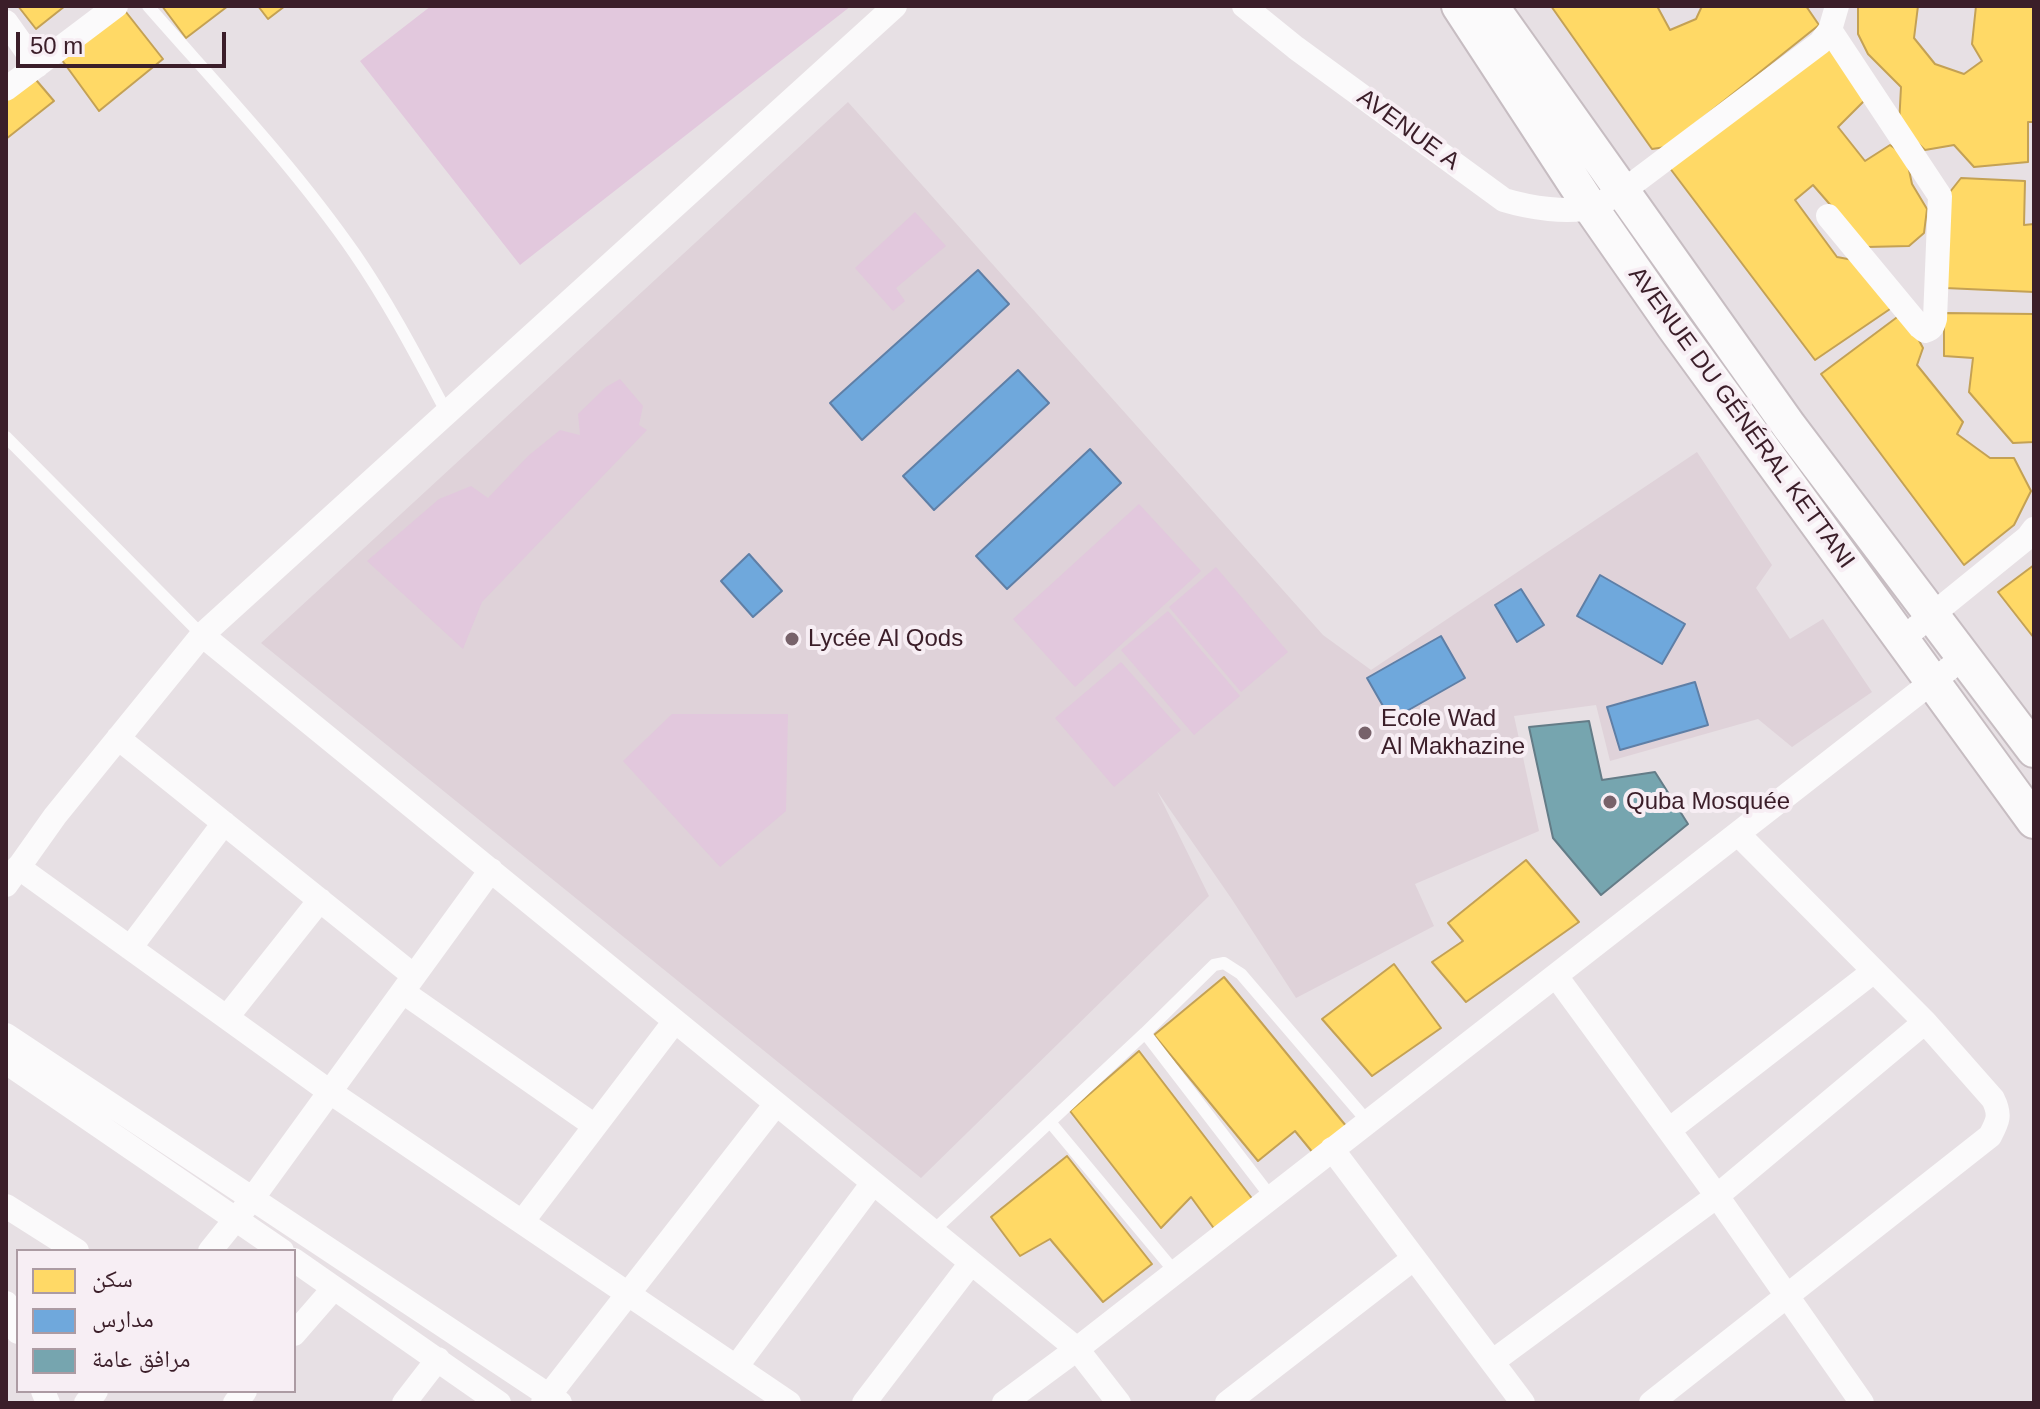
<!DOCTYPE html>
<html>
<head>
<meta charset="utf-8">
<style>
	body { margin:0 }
	#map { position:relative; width:2040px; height:1409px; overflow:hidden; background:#e7e0e4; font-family:Helvetica,"Noto Naskh Arabic",sans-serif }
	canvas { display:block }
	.frame { position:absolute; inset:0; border:8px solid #3b1e29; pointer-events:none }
	.legend { position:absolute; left:16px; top:1249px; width:280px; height:144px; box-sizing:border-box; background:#f7eef4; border:2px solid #ac9ba3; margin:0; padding:10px 14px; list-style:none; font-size:24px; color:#3b1e29 }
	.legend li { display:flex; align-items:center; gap:16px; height:40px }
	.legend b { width:40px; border:2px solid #ac9ba3 }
	.scale { position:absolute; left:16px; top:32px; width:210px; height:36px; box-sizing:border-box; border:4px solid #3b1e29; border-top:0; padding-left:10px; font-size:24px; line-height:28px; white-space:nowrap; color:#3b1e29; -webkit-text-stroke:6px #f7eef4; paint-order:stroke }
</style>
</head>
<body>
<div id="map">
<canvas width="2040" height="1409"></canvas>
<div class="frame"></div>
<ul class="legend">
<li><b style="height:22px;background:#ffd966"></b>سكن</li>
<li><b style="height:22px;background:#6fa8dc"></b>مدارس</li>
<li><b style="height:22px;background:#76a5af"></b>مرافق عامة</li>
</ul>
<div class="scale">50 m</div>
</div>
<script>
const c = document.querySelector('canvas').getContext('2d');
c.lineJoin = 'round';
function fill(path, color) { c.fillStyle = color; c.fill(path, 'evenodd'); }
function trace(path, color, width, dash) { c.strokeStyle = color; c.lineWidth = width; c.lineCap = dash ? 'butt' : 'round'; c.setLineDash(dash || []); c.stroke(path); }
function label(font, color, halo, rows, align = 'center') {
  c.font = font + ' Helvetica,sans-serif'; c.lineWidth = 8; c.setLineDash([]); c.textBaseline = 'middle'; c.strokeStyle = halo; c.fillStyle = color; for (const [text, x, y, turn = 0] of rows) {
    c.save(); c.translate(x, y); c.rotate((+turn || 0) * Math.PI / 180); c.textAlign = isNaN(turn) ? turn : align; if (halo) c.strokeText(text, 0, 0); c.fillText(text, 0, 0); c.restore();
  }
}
fill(new Path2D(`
	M848,102l475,533 48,35 326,-218 75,113 -16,23 34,51 33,-20 49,73 -80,55 -34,-28 -148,42 -14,-56 -82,11 25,115 -124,53 19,42 -138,72 -65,-100 -74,-107 52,105 -288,282 -660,-535z`), '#dfd2d9');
fill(new Path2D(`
	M431,6h420l-331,259 -160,-204z
	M915,212l31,34 -50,42 9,13 -12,10 -38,-43z
	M620,379l23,27 -4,19 8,5 -165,172 -19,47 -96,-88 72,-62 32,-13 17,12 40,-42 32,-26 20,5 -2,-21 28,-27z
	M1139,504l62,67 -126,116 -62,-68z
	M1216,567l72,85 -47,40 -72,-85z
	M1168,611l72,85 -46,39 -73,-85z
	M1121,662l60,68 -67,57 -59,-69z
	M672,714h116l-2,97 -66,56 -97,-106z`), '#e2c8dd');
const homes = new Path2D(`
	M18,6h47l-29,23z
	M162,6h66l-42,32z
	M258,6h27l-17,13z
	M1551,6h106l13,24 26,-11 6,-13h104l13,19 -153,122 -14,2z
	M1858,6h60l-4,32 21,26 29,10 18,-13 -10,-17 4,-38h58v116h-6v40l-54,5 -20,-22 -29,5 -26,-25 2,-38 -33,-33 -10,-20z
	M122,7l41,52 -64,52 -40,-55z
	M1828,44l41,52 -31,31 27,34 25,-16 16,11 6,28 15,25 -3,24 -15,13 -42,1 -54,-62 -18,15 42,57 27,5 29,45 -78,53 -146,-193z
	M31,74l23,27 -48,38v-45z
	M1961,178l64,3 -1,44 10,-1v68l-89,-4 -3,-86z
	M1904,312l19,36 -6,17 46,57 -6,12 33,24h24l17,33 -17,34 -50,40 -143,-191z
	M1944,313l90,1v128l-21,1 -44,-51 4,-34 -29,-2z
	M2034,565v73l-36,-46z
	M1526,860l53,62 -113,80 -34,-40 31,-21 -15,-18z
	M1394,964l47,64 -69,48 -50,-57z
	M1224,977l127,155 -33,27 -23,-28 -37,30 -104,-126z
	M1139,1051l118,154 -39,29 -27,-37 -30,31 -91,-117z
	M1067,1156l85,108 -49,38 -53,-63 -30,17 -29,-39z`);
fill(homes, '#ffd966');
trace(homes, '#c4a154', 2);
const schools = new Path2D(`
	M978,270l31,34 -147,136 -32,-37z
	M1018,370l31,33 -115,107 -31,-34z
	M1090,449l31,34 -114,106 -31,-33z
	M749,554l33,37 -29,26 -32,-36z
	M1600,575l85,49 -23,40 -85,-48z
	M1521,589l23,36 -27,17 -22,-37z
	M1441,636l24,42 -74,42 -24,-42z
	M1695,682l13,43 -88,25 -13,-43z`);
fill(schools, '#6fa8dc');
trace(schools, '#5f7fa6', 2);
const public = new Path2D(`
	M1589,721l13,59 53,-8 33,52 -87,71 -48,-57 -24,-111z`);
fill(public, '#76a5af');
trace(public, '#647c87', 2);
const secondary = new Path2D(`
	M1459,6l132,202 83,119 360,494
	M1491,6l298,420 245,324`);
trace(secondary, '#c7bdc2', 38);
trace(new Path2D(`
	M148,6c71,81 146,160 207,248 35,51 63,105 92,159
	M6,437l196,198
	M1145,1033l126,164
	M1050,1122l125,150
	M933,1231l212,-198 69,-68 10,-2 17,11 127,148`), '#fbfafb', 12);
trace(new Path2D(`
	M1244,6l52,42 208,152c23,7 67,15 90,6 10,-4 20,-10 29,-15l197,-148 10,-13 7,-24
	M6,22l31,44
	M6,89l110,-83
	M1828,216l92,111 5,4c7,-2 8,-5 10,-12l5,-123 -110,-166
	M202,635l875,714 42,54
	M1901,640l127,-103 6,-8
	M118,738l296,238
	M18,867l312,225 459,311
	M6,885l49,-69 147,-181 693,-629
	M130,948l94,-125
	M1556,976l161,220 145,207
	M403,992l192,134
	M227,1017l93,-117
	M6,1035l554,368
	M6,1062l276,189
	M1669,1130l205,-159
	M1332,1149l191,254
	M6,1206l71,45
	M522,1222l153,-201
	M210,1251l42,-52 239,-329
	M294,1260l205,143
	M6,1303l12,29
	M294,1334l40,-46
	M1492,1362l225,-166 208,-174
	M736,1367l137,-184
	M43,1391l5,12
	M86,1403l10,-12
	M235,1403l10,-12
	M404,1403l34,-44
	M543,1403l233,-299
	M864,1403l107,-140
	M1004,1403l73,-54 887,-692
	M1227,1403l186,-144
	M1651,1403l339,-267c8,-15 11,-21 3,-37l-68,-77 -187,-188`), '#fbfafb', 24);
trace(secondary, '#fbfafb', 34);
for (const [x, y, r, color] of [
	[792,639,8,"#77626a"],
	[1365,733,8,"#77626a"],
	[1610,802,8,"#77626a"]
]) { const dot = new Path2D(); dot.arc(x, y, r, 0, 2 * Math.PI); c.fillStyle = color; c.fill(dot); trace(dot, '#f7eef4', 3); }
label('24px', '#3b1e29', '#f7eef4', [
	["AVENUE A",1408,130,36],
	["AVENUE DU GÉNÉRAL KETTANI",1741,418,54]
]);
label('24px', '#3b1e29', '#f7eef4', [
	["Lycée Al Qods",808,639],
	["Ecole Wad",1381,719],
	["Al Makhazine",1381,747],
	["Quba Mosquée",1626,802]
], 'left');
</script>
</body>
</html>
